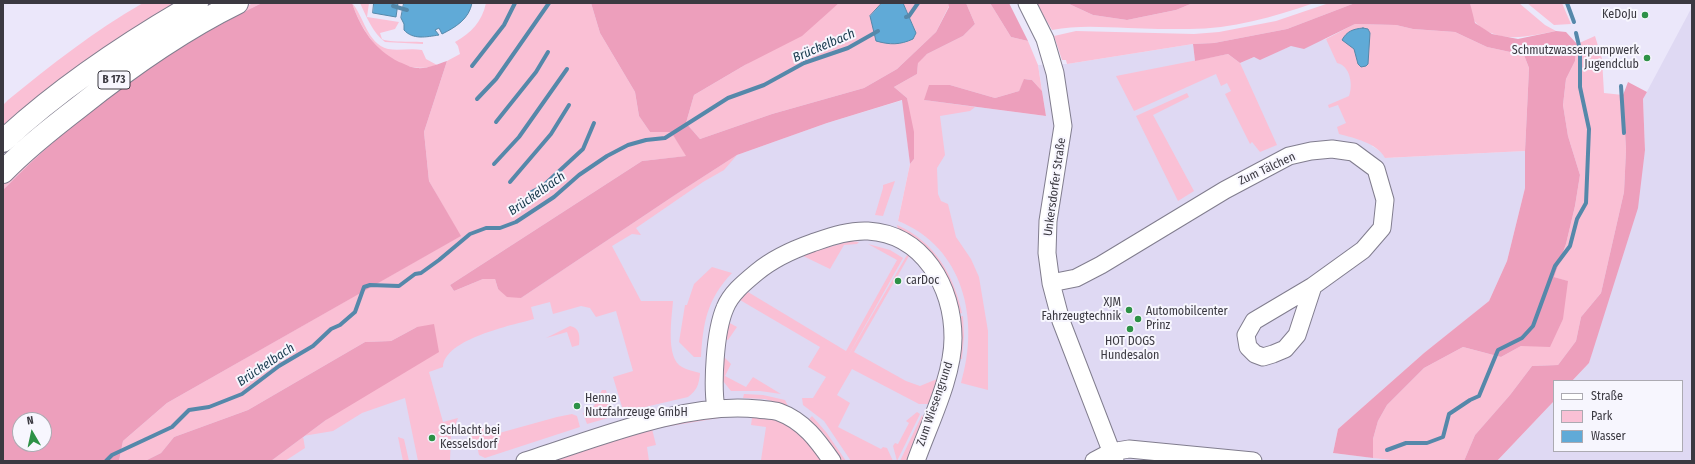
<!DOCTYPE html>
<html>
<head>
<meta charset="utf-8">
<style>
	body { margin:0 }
	#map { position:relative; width:1695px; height:464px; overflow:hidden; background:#ebe7fa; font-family:"Fira Sans Condensed",sans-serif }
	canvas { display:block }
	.frame { position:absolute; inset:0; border:4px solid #3b3941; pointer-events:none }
	.legend { position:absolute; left:1553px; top:380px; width:130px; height:72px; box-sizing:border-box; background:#f7f6fe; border:1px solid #acaab2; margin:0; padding:5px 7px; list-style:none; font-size:12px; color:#3b3941 }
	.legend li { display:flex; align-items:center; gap:8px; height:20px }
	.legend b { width:20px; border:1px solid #acaab2 }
	.north { position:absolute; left:12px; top:412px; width:40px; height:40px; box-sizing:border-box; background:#f7f6fe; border:1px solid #acaab2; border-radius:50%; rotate:351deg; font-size:11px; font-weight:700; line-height:16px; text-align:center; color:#3b3941 }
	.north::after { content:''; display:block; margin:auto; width:14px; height:18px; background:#2d9146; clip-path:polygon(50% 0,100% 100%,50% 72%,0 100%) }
</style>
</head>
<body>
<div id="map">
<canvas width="1695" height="464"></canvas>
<div class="frame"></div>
<ul class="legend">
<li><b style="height:5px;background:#fff"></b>Straße</li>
<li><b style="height:11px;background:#fac0d5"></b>Park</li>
<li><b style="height:11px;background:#60aad7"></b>Wasser</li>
</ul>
<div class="north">N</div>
</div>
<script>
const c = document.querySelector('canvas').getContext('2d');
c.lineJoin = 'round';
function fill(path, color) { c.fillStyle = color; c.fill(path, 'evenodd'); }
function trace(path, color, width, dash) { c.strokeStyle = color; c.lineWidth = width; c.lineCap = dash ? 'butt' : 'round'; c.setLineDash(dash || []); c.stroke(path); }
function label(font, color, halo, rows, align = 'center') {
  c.font = font + ' "Fira Sans Condensed",sans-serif'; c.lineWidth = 4; c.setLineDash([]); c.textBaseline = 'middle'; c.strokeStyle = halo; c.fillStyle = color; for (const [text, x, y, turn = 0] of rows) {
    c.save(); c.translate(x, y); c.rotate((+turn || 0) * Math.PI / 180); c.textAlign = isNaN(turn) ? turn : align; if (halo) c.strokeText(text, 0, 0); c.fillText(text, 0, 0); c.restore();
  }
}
fill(new Path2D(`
	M1692,7v454h-195l57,-60v50h128v-70h-110l17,-18 56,-213 -2,-51z
	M1355,24l17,122 11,7 3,5 139,-7v37l-18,73 -18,40 -65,52 -86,76 -5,24 66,8h-1128l55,-41 195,-122 157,-105 59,-38 90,-32 76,-23 7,64 -12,57 14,5 12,-126 122,16 -8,-51 29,-1 126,-20 2,17 45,2 14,-6 6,2 31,-13 35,-7z`), '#dfd9f3');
fill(new Path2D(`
	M143,3h37l-177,128v-26l5,-5c43,-35 86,-69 135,-97z
	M253,3h9c-95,46 -185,111 -259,187v-7l12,-11 101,-84 107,-69z
	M352,3c11,11 15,41 36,46 10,2 23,-1 34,1l4,9 11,6c-43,14 -73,-27 -85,-62z
	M360,3h9l-2,14 32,5 -4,7 -15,4 2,6c8,4 30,2 41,3v2l-38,-2c-12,-9 -19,-26 -25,-39z
	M486,3h105l9,30 35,59 4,24 11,16h21l16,24 -45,5 -192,124 4,6 29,-12h12l3,10 23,9 157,-105 59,-38 -13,15 -21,12 -67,46 5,7 -9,-1 -20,12 29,55h32c-1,16 -8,57 9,66 5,3 12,4 18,6 -1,12 -3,17 -12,24l-60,14 -5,-1 -10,-33 20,-6 -17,-60 -20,6 -6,-9 -9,-2 -28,8 -3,-12 -19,5 3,12c-21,6 -90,20 -91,48l-14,5 14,50 15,-4 -7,18 -1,25h-32l-13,-63 -43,15 -29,18 -30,5 2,12 -20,13h-14l55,-41 91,-93 -26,14 -26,1 -117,68 -74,27 -13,16 -16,8h-26l4,-20 44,-38 293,-167 -31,-55 -5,-49 23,-71 13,-7 -2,-8 -3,-4c16,-9 27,-20 31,-39z
	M839,3h43l-12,14 34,26 9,-4 3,-6 -13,-30h45l1,3 -13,26 -39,37 -33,19 -92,26 -72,25 -14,-16 8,-28 51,-30 83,-53z
	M966,3h24l21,34 17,4 10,24 4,26 -10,-11 -7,-1 -6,12 -24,7 -45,-13 -26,15 51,7 -5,4 -30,5 5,39 -8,13 1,26 3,7 7,3 8,33 15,22 8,18 9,54v59l-27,-7c19,-63 3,-136 -63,-162l12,-57 4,-5 -7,-61 -13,-11 23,-13 1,-12 9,-8 36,-18 12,-12z
	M1036,3h31l26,12 34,5 49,-10 17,-7h121c-41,14 -82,26 -125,26 -20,0 -41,0 -61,-1 -26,-1 -51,-3 -76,2z
	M1329,3h26l-68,26 -73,14 -21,1 -126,20 -1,-4h-4l-8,-24 22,-5 118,3 25,-2 57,-11z
	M1470,3h49l26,22 11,6c-26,5 -58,14 -80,-8 -4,-4 -5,-14 -6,-20z
	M1527,3h35l9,21 -17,1z
	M1355,24l41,1 17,4 42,3 32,15 37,8 5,13 -4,83 -140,7c-8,-15 -31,-20 -46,-24l-2,-7 9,-4 -8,-18 -9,3 -1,-3 21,-9c4,-10 2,-30 -12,-33l-11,-24z
	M1595,36l7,23 2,34 19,2 3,55 -2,42 -23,101 -20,24 -5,24 -18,24 -26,1 -22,29 -35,40 -11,26h-65l-26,-3v-19l5,-18 9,-16 37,-37 39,-21 38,10 20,-11 46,-65 -13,-4 12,-33 9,-38 5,-31 -12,-39 -5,-31 3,-26 9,-18 2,-17z
	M1228,54l12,9 37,82 -17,7 -8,-10 -2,2 -25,-50 6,-3 -4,-8 -6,3 -5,-12 -82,37 -18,-35z
	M1187,93l2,4 -36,18 41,76 -16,10 -42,-85z
	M895,181l-12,35 -8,-1 8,-27v-3z
	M897,225c37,16 57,50 65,88l-4,1 -21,-53 -9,-11 -30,-20z
	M851,241l8,1 -2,2 -13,1 -14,24 -29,-14z
	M868,244l22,6 13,8 -55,98 59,-101 2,1 -55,96 52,29 14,5 17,-7 -7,25h-11l-67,-35 -15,26 13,8 -12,24 43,22 2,-2 4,1 6,13h-42l-27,-40 -21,-16 -1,-7h11l13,-21 -18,-10 12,-20 -80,-47 8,-8 98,59 51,-91z
	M712,267l20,6c-25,26 -29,50 -31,84h-7l-15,-15 6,-37h2l7,-21z
	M963,316l1,20 -2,23h-4l1,-42z
	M728,322l9,5 -9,13 -4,-1z
	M570,326c10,2 10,10 9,19l-7,2 -5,-15 -21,6z
	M723,356l8,8 -6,12 21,11 7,-10 28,17 -21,-3h-29l-8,-10z
	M602,390h4c2,9 8,20 2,28l-21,6 -4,-11 9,-3z
	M744,394l19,1 22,5 3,6 -23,-7 -22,-1z
	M917,412l3,2 -23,47 -4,-15 2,-3 3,1 11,-21 -3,-2z
	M737,413v2l-85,14 4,16 -9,2 2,14h-103l114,-36z
	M758,413l39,14 28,34 -64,-1 5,-33 -15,-2 1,-7z
	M572,414l5,2 3,11 -95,31 -6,-3 -2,-9 -7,-7c0,-11 11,-11 19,-13l3,9 65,-18z
	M922,415l2,4 -15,42h-9z
	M812,416l14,16 20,29h-5l-17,-27 -15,-15z
	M398,437l6,2 5,22h-6z`), '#fac0d5');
fill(new Path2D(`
	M262,3h90c9,26 22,46 47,59 6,2 12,6 18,6 10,1 21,-4 30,-7l-23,71 5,49 32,55 -294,167 -44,38 -4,20h-116v-271c74,-76 164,-141 259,-187zM20,420h24v24h-24z
	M591,3h248l-37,33 -57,29 -51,30 -8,28 14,16 72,-25 92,-26 33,-19 39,-37 13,-25 -1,-4h18l9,21 -12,12 -36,18 -9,9 -1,11 -23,13 13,11 7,34v27l-4,5 -8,-64 -75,23 -90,32 -59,38 -157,105 -14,-1 -9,-8 -3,-10h-12l-29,12 -4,-6 192,-124 44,-5 -15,-24h-21l-11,-16 -4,-24 -35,-59z
	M990,3h19l19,38 -17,-4z
	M1067,3h126l-17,7 -49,10 -34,-5z
	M1355,3h115l5,20 17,11 26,5 38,-8 10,1 11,12 -2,17 -9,18 -3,26 5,31 12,39 -5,31 -9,38 -12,33 14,4 -5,38 -13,28 -29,-1 -20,11 -38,-10 -39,21 -37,37 -9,16 -5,18v19l-40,-5 5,-24 86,-76 65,-52 18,-40 18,-73v-37l4,-83 -5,-13 -37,-8 -32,-15 -42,-3 -17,-4 -41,-1 -51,25 -13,-3 -31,14 -6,-3 -14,6 -12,-9 -33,7 -2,-17 21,-1 73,-14z
	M1024,79l8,1 10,11 4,25 -122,-16 5,-15h21l45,13 24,-7z
	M1628,82l19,10 -4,7 2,51 -7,58 -49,155 -17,18h-18v20l-57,60h-33l11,-26 35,-40 22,-29 26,-1 18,-24 5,-24 20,-24 23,-101 2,-42 -3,-55z
	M434,324l5,28 -113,68 -55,41h-126l16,-8 13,-16 74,-27 117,-68 26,-1 26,-14z`), '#ed9fbc');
const water = new Path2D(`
	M374,3h24l-2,14 -23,-4z
	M404,3h68c-3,16 -16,24 -30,31l-3,-6 -4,2 4,5c-13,2 -26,5 -35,-5v-6l-3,-6z
	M882,3h21l13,30 -3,6c-13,6 -23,6 -37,2l-6,-25z
	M1363,28l5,1 2,4 -2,31 -2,2 -5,1 -3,-3 -4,-15 -12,-9c5,-9 11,-11 21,-12z`);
fill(water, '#60aad7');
trace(water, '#58a', 1);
trace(new Path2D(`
	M1567,3l7,19
	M393,6l14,4
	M906,17l3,-1 9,-13
	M472,66l32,-41 11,-22
	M1621,86l3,47
	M477,99l19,-20 53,-76
	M496,122l40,-50 12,-20
	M494,164l25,-27 48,-68
	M510,182l41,-48 18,-29
	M530,193l13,-7 40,-37 11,-26
	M1387,450l19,-7h21l16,-6 6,-23 21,-14 9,-4 19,-46 24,-12 11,-12 22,-60 15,-20 7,-27 9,-16 3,-74 -9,-42v-37l-4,-17
	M106,461l6,-6 60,-28 17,-17 20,-3 33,-13 37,-28 34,-20 18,-17 9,-4 15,-13 9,-25 6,-2 29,1 16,-12 6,-1 18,-13 31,-26 16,-6h14l16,-6 38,-25 25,-22 28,-19 21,-11 18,-5 19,-2 63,-40 36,-13 40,-22 44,-15 30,-17`), '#58a', 4);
const minor = new Path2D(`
	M1027,3l18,36 10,34 8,53 -15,95 -1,32 4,30 10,38 54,140
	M1051,283l25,-5 25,-13 124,-75 64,-34 22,-5 21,-2 21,3 23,17 9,31 -3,28 -19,22 -50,36 -59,35 -8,14 2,12 7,7 8,3 10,-3 12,-5 12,-14 16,-49
	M716,409c-4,-25 -1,-78 9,-101 6,-15 20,-26 32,-36 17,-14 35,-22 55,-29 18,-6 37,-13 56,-12 55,3 85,56 85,107 0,39 -24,86 -37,123
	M525,461c70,-22 160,-60 233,-52 7,1 15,1 21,3 25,9 39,29 53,49
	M1094,461l17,-9 18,-3 124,12`);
const major = new Path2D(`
	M3,141c58,-54 126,-99 194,-138
	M3,172c23,-24 50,-45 76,-65 49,-39 101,-76 158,-104`);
trace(minor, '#817d8e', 19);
trace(major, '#817d8e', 24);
trace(minor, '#fff', 17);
trace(major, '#fff', 22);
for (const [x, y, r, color] of [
	[1645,15,4,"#2d9146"],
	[1647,58,4,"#2d9146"],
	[898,281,4,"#2d9146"],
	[1129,310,4,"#2d9146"],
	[1138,319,4,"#2d9146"],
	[1130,329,4,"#2d9146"],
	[577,406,4,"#2d9146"],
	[432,438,4,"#2d9146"]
]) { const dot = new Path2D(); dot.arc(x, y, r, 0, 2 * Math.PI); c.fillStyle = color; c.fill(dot); trace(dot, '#f7f6fe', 1.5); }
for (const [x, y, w] of [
	[114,80,32]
]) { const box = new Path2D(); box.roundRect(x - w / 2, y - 9, w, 18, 3); c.fillStyle = '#f7f6fe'; c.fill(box); trace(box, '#3b3941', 1); }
label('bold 11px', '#3b3941', null, [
	["B 173",114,80]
]);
label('12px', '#3b3941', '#f7f6fe', [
	["KeDoJu",1637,15,"right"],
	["Schmutzwasserpumpwerk",1639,51,"right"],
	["Jugendclub",1639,65,"right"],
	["carDoc",906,281],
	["XJM",1121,303,"right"],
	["Fahrzeugtechnik",1121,317,"right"],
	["Automobilcenter",1146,312],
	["Prinz",1146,326],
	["HOT DOGS",1130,342,"center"],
	["Hundesalon",1130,356,"center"],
	["Henne",585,399],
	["Nutzfahrzeuge GmbH",585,413],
	["Schlacht bei",440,431],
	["Kesselsdorf",440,445]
], 'left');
label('12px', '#3b3941', '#f7f6fe', [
	["Zum Tälchen",1267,169,-25],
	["Unkersdorfer Straße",1055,187,-82],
	["Zum Wiesengrund",935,404,-71]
]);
label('italic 13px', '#1a3b4e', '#f7f6fe', [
	["Brückelbach",824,46,-23],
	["Brückelbach",537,194,-35],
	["Brückelbach",266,365,-34]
]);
</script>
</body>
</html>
